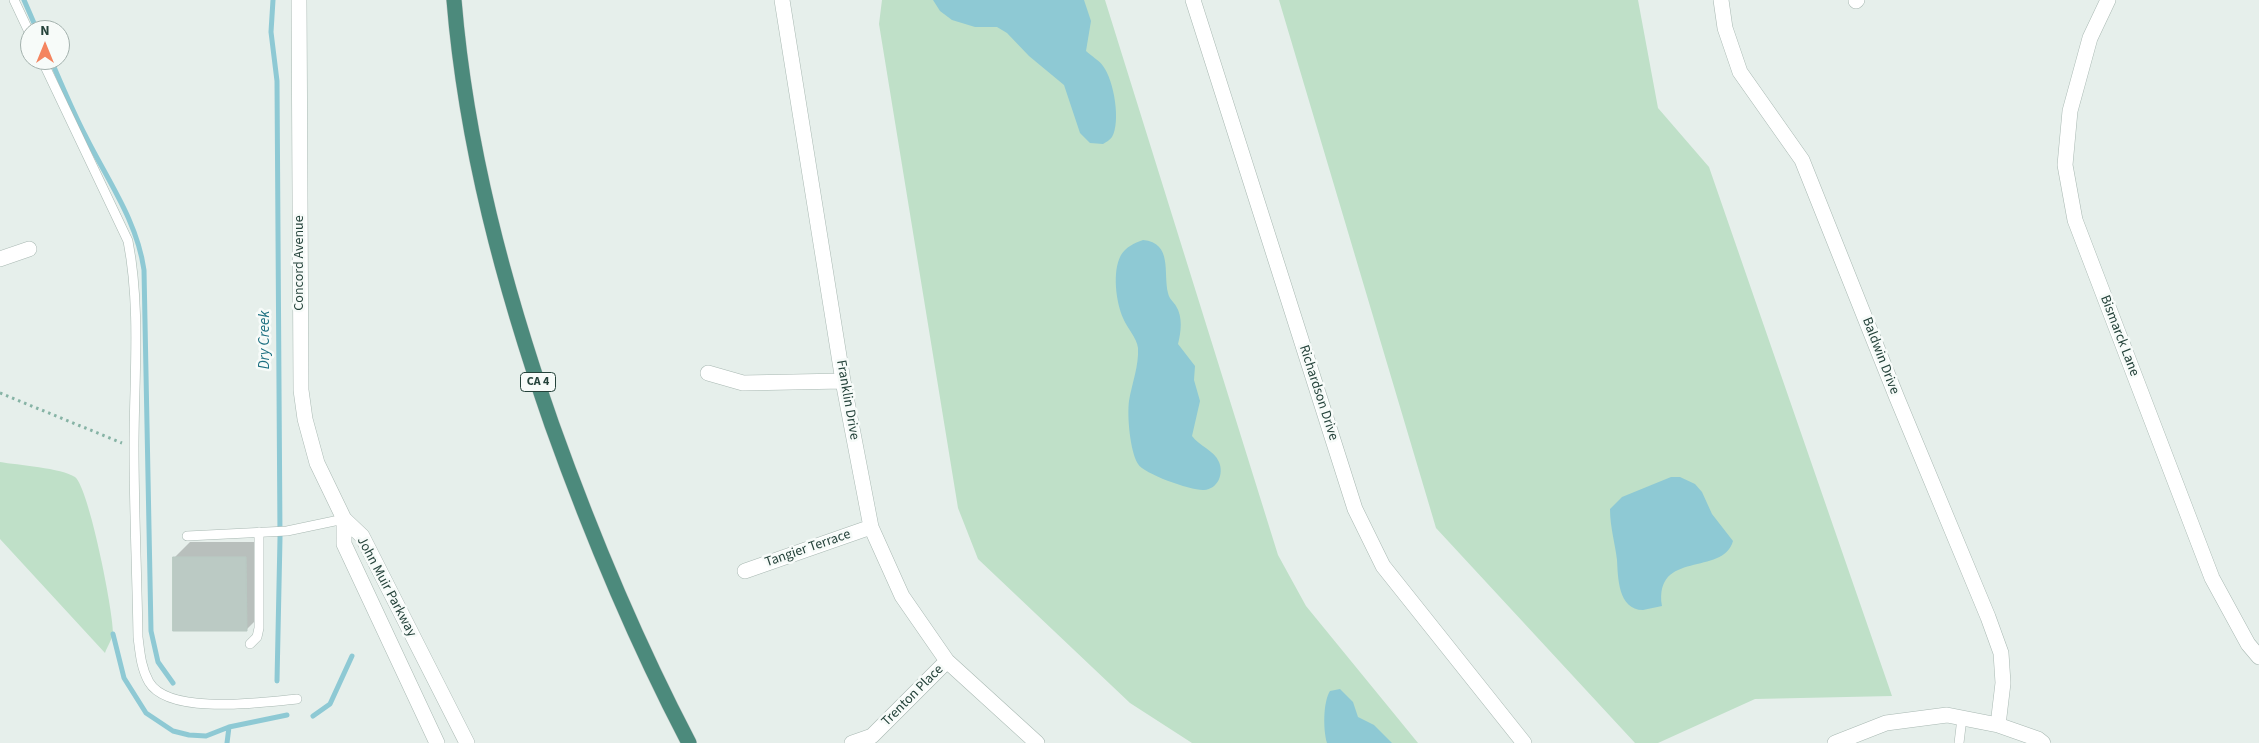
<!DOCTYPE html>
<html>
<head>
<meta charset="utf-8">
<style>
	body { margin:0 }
	#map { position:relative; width:2259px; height:743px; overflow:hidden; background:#e6efeb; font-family:"Source Sans 3",sans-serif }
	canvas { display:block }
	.north { position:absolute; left:20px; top:20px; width:50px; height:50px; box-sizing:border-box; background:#f7fbf9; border:1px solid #a3b1ad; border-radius:50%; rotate:0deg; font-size:14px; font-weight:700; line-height:20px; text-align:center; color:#24423a }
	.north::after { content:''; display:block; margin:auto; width:18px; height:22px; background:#f4845f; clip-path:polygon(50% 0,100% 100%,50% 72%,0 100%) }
</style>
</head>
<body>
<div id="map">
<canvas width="2259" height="743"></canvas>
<div class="north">N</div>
</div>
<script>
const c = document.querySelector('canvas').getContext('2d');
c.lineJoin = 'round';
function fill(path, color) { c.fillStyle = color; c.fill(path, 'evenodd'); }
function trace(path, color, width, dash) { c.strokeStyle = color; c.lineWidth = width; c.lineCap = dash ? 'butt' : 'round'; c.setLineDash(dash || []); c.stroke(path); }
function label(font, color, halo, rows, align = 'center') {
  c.font = font + ' "Source Sans 3",sans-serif'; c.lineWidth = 5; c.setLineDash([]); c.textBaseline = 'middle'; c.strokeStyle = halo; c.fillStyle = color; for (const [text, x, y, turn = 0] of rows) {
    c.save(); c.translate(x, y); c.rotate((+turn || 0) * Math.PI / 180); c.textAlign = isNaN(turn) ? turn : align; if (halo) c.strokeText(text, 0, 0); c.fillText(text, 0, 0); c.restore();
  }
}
fill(new Path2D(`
	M882,0h223l173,555 28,51 112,137h-226l-62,-40 -152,-144 -20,-51 -79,-484z
	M1279,0h359l20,108 51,59 183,529 -137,3 -97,44h-23l-199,-215z
	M0,462c17,3 62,6 75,15 14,11 38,133 38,155 0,6 -6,15 -8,21l-105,-114z`), '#bfe0c8');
fill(new Path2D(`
	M933,0h151l7,21 -5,30c5,5 13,9 17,15 11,14 18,56 9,71 -2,3 -6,5 -9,7l-13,-1 -10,-10 -16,-48 -35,-29 -22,-23 -10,-6h-22l-23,-7 -12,-9z
	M1143,240c30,3 20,33 25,53 1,6 6,9 8,13 7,11 5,26 2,38l17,22 -1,14 6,21 -8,35c7,10 22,14 27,26 5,12 -1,27 -15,28 -12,1 -60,-16 -66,-26 -8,-13 -11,-48 -9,-63 3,-18 10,-35 9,-53 -1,-10 -11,-20 -15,-30 -7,-16 -11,-47 -2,-63 5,-8 13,-12 22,-15z
	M1671,477h9l15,7 7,8 10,22 21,27c-10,36 -79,8 -71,65 -6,1 -13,3 -19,4 -25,0 -25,-33 -26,-50 -2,-17 -7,-33 -7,-51l12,-12z
	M1340,689l13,13 5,15 16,8 18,18h-65c-4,-13 -4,-41 3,-52z`), '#8ec9d4');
fill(new Path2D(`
	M190,542h72v72l-16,16 -72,-72z`), '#0003');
trace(new Path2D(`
	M24,0l13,30
	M273,0l-2,32 6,49 3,457 -3,143
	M51,60c11,26 22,52 35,77 22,44 51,84 58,133l7,361 7,31 15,21
	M113,634l11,44 22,35 27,18 16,4 17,1 23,-9 58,-12
	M313,716l17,-12 22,-48
	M227,743l2,-16`), '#8ec9d4', 5);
const building = new Path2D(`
	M173,557h73l1,74h-74z`);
fill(building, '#bbcac4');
trace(building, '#b8c9c2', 1);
const service = new Path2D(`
	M14,0l16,34
	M42,60l86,181c13,68 6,137 6,206 0,63 3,127 4,190 2,16 3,31 11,45 20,34 115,20 148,17
	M187,536l100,-5 57,-12
	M250,644l7,-7 2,-9v-96
	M1959,743l3,-25`);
const minor = new Path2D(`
	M782,0l61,381 28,146 31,69 45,65 90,82
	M1193,0l162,509 28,57 141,177
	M1721,0l4,28 15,44 62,88 95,238 91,219 13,36 2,30 -5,42
	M2108,0l-18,38 -20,73 -5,54 10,55 137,358 36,66 11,13
	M1856,1l1,-1
	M0,259l29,-10
	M708,373l35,10 100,-2
	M745,571l126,-44
	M852,743l20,-7 75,-75
	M1835,743l51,-20 61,-8 51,10 40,14 5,4`);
const tertiary = new Path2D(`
	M299,0l2,390 4,29 12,44 27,56 18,17 105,207
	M344,519v25l93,199`);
const trunk = new Path2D(`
	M454,0c12,146 50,287 98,425 39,109 83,215 137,318`);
trace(service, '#a8b8b2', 10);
trace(minor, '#a8b8b2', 16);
trace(tertiary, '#a8b8b2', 16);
trace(trunk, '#c2cac8', 16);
trace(new Path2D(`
	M0,393l122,50`), '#86b3a5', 3, [2.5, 4]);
trace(service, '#fff', 9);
trace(minor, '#fff', 15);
trace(tertiary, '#fff', 15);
trace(trunk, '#4c8a7c', 15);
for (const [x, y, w] of [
	[538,382,35]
]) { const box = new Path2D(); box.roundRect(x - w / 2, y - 9.5, w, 19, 4); c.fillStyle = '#f7fbf9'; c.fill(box); trace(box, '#24423a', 1); }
label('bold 12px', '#24423a', null, [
	["CA 4",538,382]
]);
label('14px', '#24423a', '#f7fbf9', [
	["Concord Avenue",300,263,-90],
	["Bismarck Lane",2119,336,69],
	["Baldwin Drive",1880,356,69],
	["Richardson Drive",1318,393,72],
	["Franklin Drive",847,400,80],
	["Tangier Terrace",808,549,-19],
	["John Muir Parkway",386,587,62],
	["Trenton Place",913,696,-45]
]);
label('italic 15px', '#1c6f80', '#f7fbf9', [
	["Dry Creek",266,340,-90]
]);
</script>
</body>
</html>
